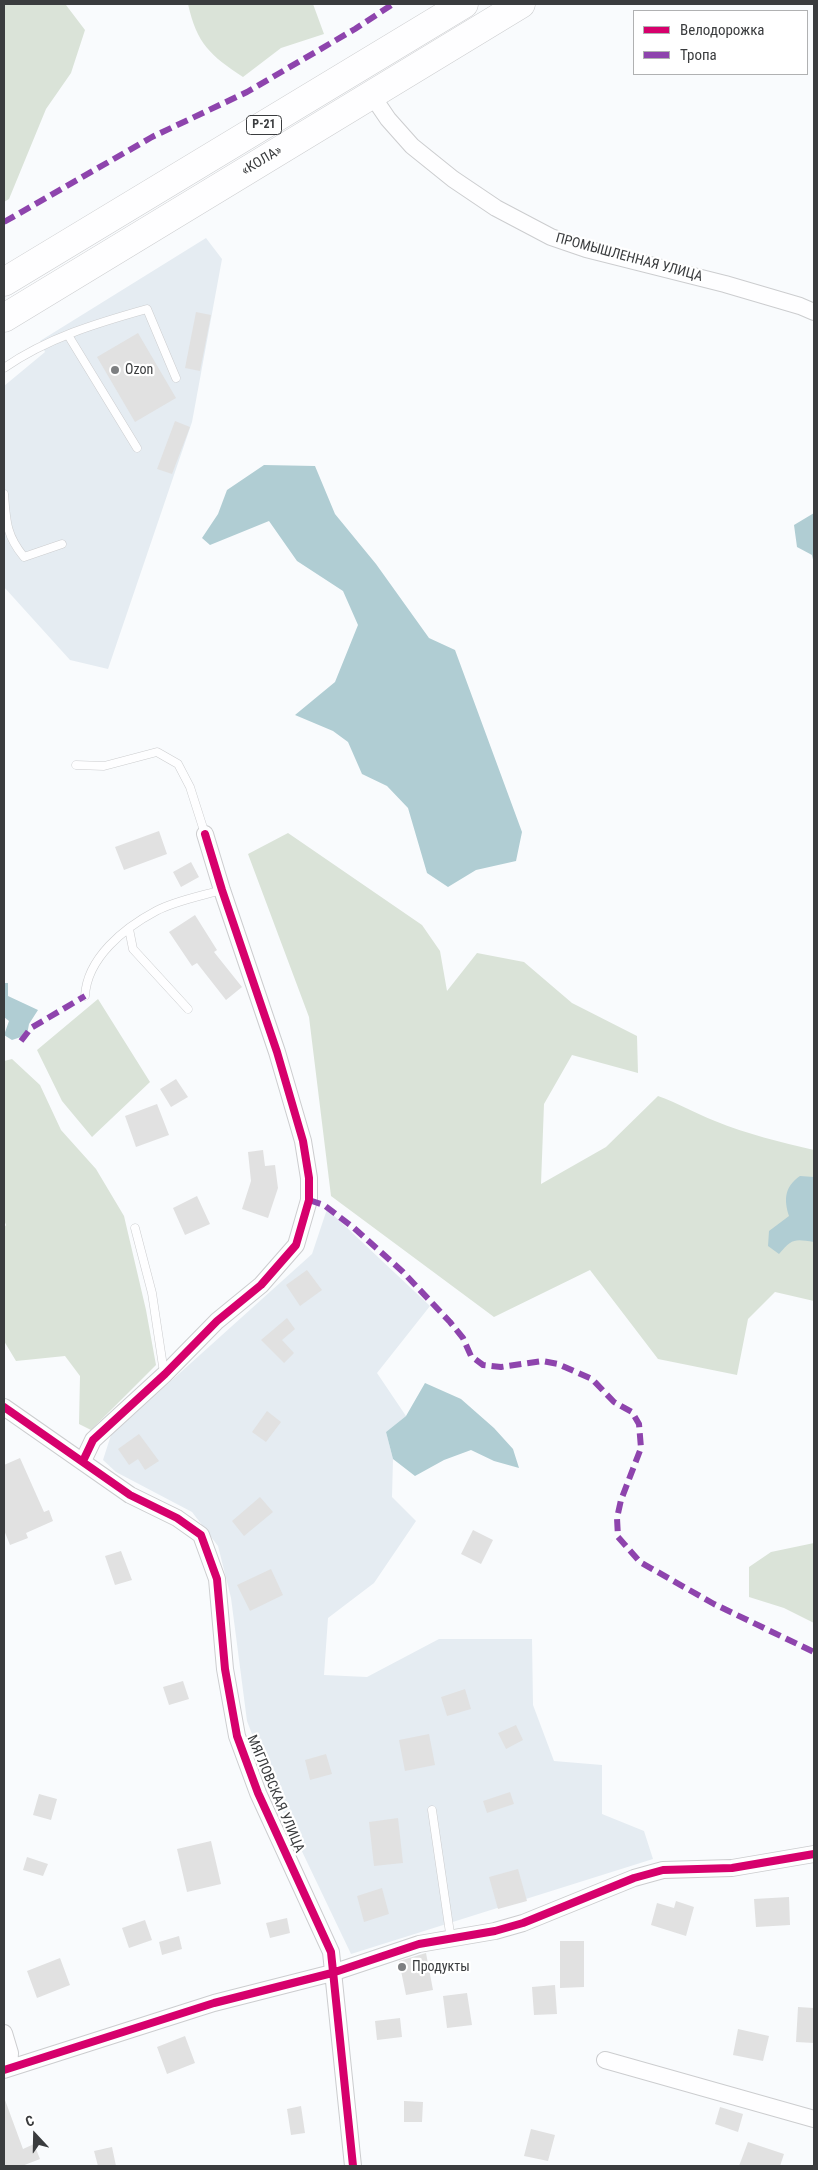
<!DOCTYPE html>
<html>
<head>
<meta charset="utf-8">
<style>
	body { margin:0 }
	#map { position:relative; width:818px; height:2170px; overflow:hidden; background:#f9fbfd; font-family:"Roboto Condensed",sans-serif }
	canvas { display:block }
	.frame { position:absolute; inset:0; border:5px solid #3a3c3e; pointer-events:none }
	.legend { position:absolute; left:633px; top:10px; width:175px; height:65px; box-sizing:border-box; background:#fff; border:1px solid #b0b1b2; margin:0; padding:6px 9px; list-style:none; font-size:15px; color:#3a3c3e }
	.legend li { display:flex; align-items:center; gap:10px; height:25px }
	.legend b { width:25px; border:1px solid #b0b1b2 }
	.north { position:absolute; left:10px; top:2110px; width:50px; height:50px; -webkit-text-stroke:4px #fff; paint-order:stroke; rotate:339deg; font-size:14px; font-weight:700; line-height:20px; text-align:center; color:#3a3c3e }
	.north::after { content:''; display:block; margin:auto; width:18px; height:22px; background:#3a3c3e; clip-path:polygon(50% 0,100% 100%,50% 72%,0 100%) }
</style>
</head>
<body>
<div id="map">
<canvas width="818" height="2170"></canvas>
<div class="frame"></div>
<ul class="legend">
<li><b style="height:6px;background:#d6006c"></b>Велодорожка</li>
<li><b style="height:6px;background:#8e44ad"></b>Тропа</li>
</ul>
<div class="north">С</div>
</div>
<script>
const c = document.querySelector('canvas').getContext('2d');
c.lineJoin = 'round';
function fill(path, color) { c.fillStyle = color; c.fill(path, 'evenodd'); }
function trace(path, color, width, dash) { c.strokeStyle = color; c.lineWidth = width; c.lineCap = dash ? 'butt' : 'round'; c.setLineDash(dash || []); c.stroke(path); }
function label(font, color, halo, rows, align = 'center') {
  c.font = font + ' "Roboto Condensed",sans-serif'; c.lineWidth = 4.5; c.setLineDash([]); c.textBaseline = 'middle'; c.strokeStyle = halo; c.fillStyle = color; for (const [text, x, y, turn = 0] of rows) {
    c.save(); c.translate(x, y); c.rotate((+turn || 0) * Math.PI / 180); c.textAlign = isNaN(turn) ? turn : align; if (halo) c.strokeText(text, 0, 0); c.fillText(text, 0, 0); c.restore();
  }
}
fill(new Path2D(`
	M206,238l16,21 -30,163 -84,247 -38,-9 -66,-73v-201l41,-34 -5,-11z
	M327,1209l103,97 -53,67 29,43 -20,16 7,27 -1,38 24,24 -42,62 -46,35 -4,57 43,2 72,-38h93l1,66 21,56 48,4v49l42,17 9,28 -302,95 -75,-157 -29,-76 -16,-123 -13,-52 -26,-34 -76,-40 -13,-12 8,-25 201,-181z`), '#e5ecf2');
fill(new Path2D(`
	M4,4l62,1 19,25 -14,43 -25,36 -37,90 -5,3z
	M188,4h125l11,30 -43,14 -38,29c-33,-22 -46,-33 -55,-73z
	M288,833l134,92 18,26 7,40 30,-38 47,9 48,41 65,33 1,37 -66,-18 -28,49 -3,80 65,-37 52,-51c20,7 37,17 57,25 32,13 65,21 99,29v151l-39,-9 -27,27 -11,56 -79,-16 -68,-89 -96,47 -163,-121 -22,-179 -61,-163z
	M98,999l52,83 -58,55 -30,-36 -25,-51z
	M12,1059l28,26 21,45 35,39 28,47 22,94 10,55 -65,65 -12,-6 1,-48 -15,-20 -49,5 -12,-20v-113l2,-3 -2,-5v-159z
	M814,1543v80l-30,-15 -35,-11v-30l22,-15z`), '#dae3d8');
fill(new Path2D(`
	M264,465l51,1 20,48 41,50 53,74 26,12 67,182 -6,29 -40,9 -28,17 -21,-14 -19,-65 -21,-22 -25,-12 -14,-32 -15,-11 -38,-16 40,-33 23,-57 -15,-34 -46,-30 -28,-40 -59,24 -8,-7 16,-24 9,-24z
	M814,513v51l-2,-9 -15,-8 -3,-22z
	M4,983h4v13l30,14 -9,14 -2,11 -15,5 -8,-5 5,-14 -5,-4z
	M800,1176l14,1v65c-19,-3 -22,-4 -35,12l-11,-8 1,-15 20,-15c-5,-16 -5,-29 11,-40z
	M425,1383l36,16 33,29 19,21 6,19 -25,-7 -23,-11 -27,10 -29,16 -22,-17 -7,-27 20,-16z`), '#b0cdd3');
fill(new Path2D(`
	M196,312l15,3 -11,56 -15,-3z
	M138,333l38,65 -41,24 -38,-65z
	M175,421l15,6 -18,47 -15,-5z
	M159,831l8,23 -43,16 -9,-23z
	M191,862l8,15 -18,10 -8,-15z
	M195,915l22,35 -3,2 28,35 -16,13 -29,-37 -5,3 -23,-34z
	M176,1079l12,18 -17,10 -11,-18z
	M157,1104l12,31 -33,12 -11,-31z
	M263,1150l2,16 10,-1 3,23 -10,30 -26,-9 9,-28 -3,-29z
	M197,1196l13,28 -25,11 -12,-27z
	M307,1270l15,20 -22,16 -14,-21z
	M287,1318l8,11 -13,11 12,13 -10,10 -23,-23z
	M267,1411l14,11 -15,20 -14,-10z
	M139,1434l20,27 -14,9 -7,-11 -9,6 -11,-16z
	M20,1458l24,54 5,-2 4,11 -27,12 2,5 -18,7 -6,-15v-65z
	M260,1497l13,15 -29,24 -12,-15z
	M473,1530l20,10 -12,24 -20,-10z
	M121,1551l11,29 -17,5 -10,-29z
	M271,1569l12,26 -33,16 -13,-26z
	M183,1681l6,18 -20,6 -6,-18z
	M465,1689l6,20 -24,7 -6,-19z
	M516,1725l7,15 -17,9 -8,-16z
	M429,1734l6,31 -30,6 -6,-31z
	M326,1754l6,20 -22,6 -5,-20z
	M510,1792l4,12 -27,9 -4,-12z
	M39,1794l18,5 -6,21 -18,-5z
	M398,1818l5,45 -29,3 -5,-44z
	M211,1841l10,43 -34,8 -10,-43z
	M27,1857l21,7 -5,12 -20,-6z
	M518,1869l9,32 -29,8 -9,-32z
	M382,1888l7,26 -25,8 -7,-26z
	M789,1897l1,28 -34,2 -2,-28z
	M676,1901l18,6 -8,29 -35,-11 6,-22 17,5z
	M287,1918l3,15 -20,5 -4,-15z
	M145,1920l7,20 -23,8 -7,-20z
	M179,1936l3,13 -20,6 -3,-13z
	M560,1941h24v46l-24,1z
	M426,1953l7,37 -27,5 -7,-34z
	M60,1958l10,27 -33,13 -10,-27z
	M555,1985l2,29 -23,1 -2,-28z
	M467,1993l5,32 -25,3 -4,-32z
	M798,2007l16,1v35l-18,-1z
	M400,2018l2,19 -25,3 -2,-19z
	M738,2029l31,7 -6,25 -30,-6z
	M185,2036l10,27 -28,11 -10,-27z
	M4,2100h1l18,49 11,-5 6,15 -18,7h-18z
	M404,2101l19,1 -1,20h-18z
	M301,2106l4,27 -14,2 -4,-26z
	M720,2107l23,7 -5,18 -23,-8z
	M531,2129l24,6 -7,26 -24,-5z
	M748,2142l36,12 -4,12h-41z
	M112,2147l4,19h-18l-4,-15z`), '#e1e1e1');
const lane = new Path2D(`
	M68,335l69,113
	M4,368c43,-30 93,-45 143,-59l29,69
	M4,494c2,27 2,41 20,63l38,-13
	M76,765l28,1 53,-14 21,12 12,23 15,47
	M129,929l4,20 55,60
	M85,996c2,-38 39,-68 71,-85 19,-10 45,-15 66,-21
	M135,1228l17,65 12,80
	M432,1810l19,130`);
const street = new Path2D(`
	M371,94l17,25 24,27 41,33 43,29 55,29 35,12 139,35 75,22 14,6
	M4,1407l126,88 47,23 24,17 16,44 8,90 12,67 21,57 73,159 22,214
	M83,1461l10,-21 72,-66 52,-53 44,-36 35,-40 13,-45v-22l-6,-37 -26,-89 -55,-162 -17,-56
	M4,2033l6,20 -1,15
	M605,2060l209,59
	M4,2070l210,-67 118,-30 87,-29 76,-13 28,-8 111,-45 29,-8 69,-2 82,-14`);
const highway = new Path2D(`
	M4,282l460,-278
	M4,318l517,-314`);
trace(lane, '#cccdcf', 9);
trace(street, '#cccdcf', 18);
trace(highway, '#cccdcf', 29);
trace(lane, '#fefeff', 8);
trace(street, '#fefeff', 16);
trace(highway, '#fefeff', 28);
trace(new Path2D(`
	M4,222l148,-85 95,-45 108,-63 38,-25
	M21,1041l10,-13 54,-32
	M309,1200l15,5 30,23 49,44 47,50 13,16 8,18 12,9 18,2 41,-6 16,3 34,15 22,23 18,10 7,12 2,24 -20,52 -4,18 1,19 22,25 74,42 100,48`), '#8e44ad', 6, [12, 6]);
trace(new Path2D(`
	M4,1407l126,88 47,23 24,17 16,44 8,90 12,67 21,57 73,159 22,214
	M83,1461l10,-21 72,-66 52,-53 44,-36 35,-40 13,-45v-22l-6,-37 -26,-89 -55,-162 -17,-56
	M4,2070l210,-67 118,-30 87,-29 76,-13 28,-8 111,-45 29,-8 69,-2 82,-14`), '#d6006c', 8);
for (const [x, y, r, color] of [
	[115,370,5,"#7d7f81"],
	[402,1967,5,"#7d7f81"]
]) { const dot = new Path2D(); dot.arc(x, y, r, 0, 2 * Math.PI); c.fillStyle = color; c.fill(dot); trace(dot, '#fff', 2); }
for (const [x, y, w] of [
	[264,125,35]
]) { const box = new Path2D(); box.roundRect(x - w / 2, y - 9.5, w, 19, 4); c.fillStyle = '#fff'; c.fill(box); trace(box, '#3a3c3e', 1); }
label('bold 12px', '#3a3c3e', null, [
	["Р-21",264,125]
]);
label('14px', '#3a3c3e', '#fff', [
	["«КОЛА»",262,161,-31],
	["ПРОМЫШЛЕННАЯ УЛИЦА",629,258,15],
	["МЯГЛОВСКАЯ УЛИЦА",275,1794,67]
]);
label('14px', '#3a3c3e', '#fff', [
	["Ozon",125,370],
	["Продукты",412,1967]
], 'left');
</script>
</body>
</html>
